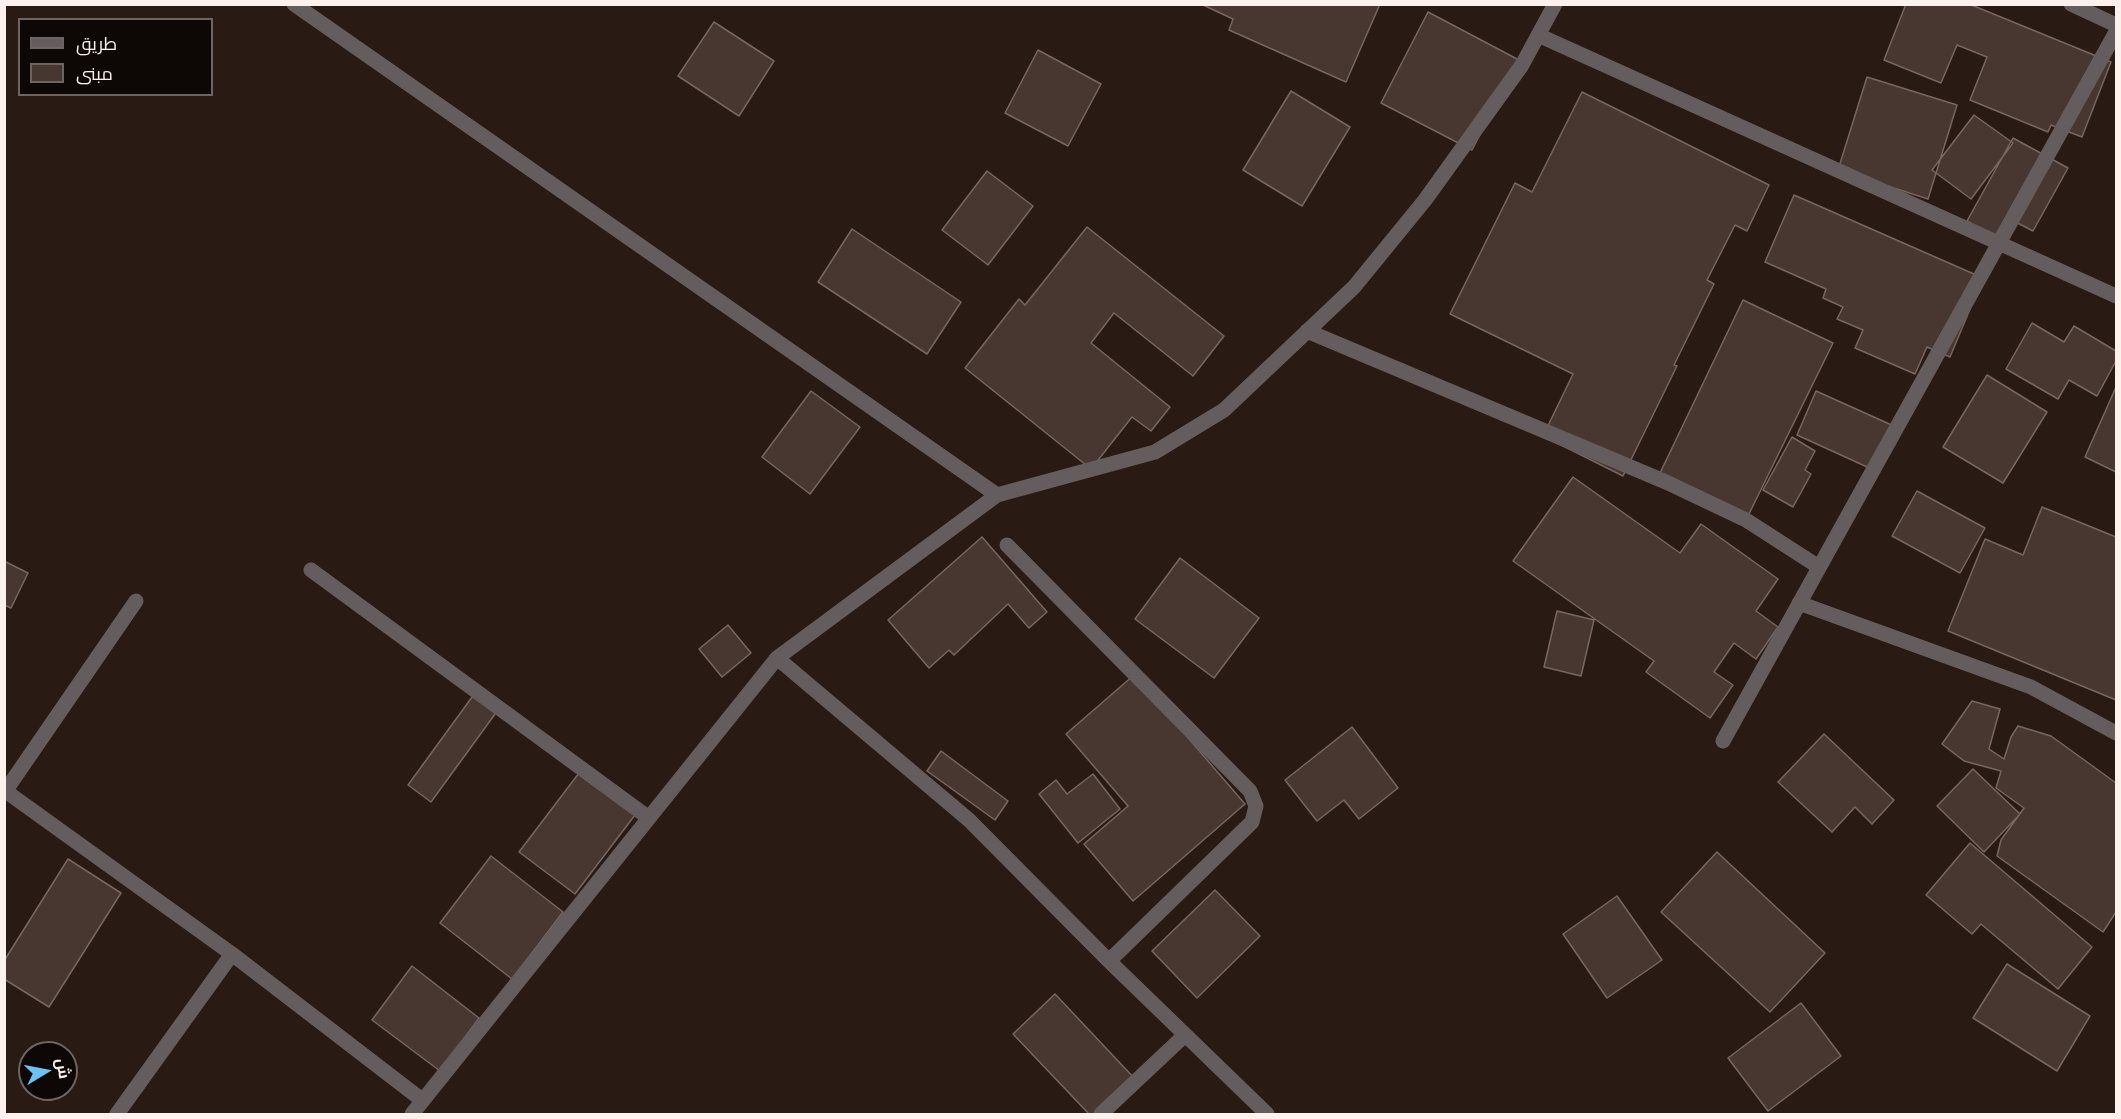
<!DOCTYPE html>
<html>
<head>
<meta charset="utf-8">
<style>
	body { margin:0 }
	#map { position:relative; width:2121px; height:1119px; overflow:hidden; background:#291a14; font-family:"Archivo Narrow",Cairo,sans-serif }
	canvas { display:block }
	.frame { position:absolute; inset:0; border:6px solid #fcf1ed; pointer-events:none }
	.legend { position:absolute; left:18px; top:18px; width:195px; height:78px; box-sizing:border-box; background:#0d0705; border:2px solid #6d6562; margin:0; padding:8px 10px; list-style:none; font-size:18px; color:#fcf1ed }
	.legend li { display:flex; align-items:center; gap:12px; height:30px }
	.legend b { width:30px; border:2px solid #6d6562 }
	.north { position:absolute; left:18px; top:1041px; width:60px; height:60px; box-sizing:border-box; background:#0d0705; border:2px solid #6d6562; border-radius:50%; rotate:80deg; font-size:16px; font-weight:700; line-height:24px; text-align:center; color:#fcf1ed }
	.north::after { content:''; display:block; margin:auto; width:21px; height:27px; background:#6dc2f3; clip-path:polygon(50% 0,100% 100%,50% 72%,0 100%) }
</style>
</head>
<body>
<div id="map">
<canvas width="2121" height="1119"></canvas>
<div class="frame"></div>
<ul class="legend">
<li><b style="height:8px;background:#655d5d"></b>طريق</li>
<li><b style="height:16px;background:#473730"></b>مبنى</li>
</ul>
<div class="north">ش</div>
</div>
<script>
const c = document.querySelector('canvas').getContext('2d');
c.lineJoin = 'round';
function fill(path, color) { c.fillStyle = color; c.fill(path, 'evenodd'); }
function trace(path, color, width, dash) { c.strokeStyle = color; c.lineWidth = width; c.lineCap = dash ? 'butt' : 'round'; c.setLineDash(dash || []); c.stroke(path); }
const building = new Path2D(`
	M1201,4h179l-34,78 -117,-52 4,-11z
	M1906,4h63l142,58 -29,75 -31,-12 -3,7 -78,-32 17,-43 -30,-12 -16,38 -57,-23z
	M1428,12l91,48 -47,90 -91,-47z
	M714,22l60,39 -35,55 -61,-40z
	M1038,50l63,34 -33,62 -63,-33z
	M1867,77l90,28 -29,94 -90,-29z
	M1291,91l59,36 -48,79 -59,-36z
	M1582,92l187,93 -22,46 -12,-6 -28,55 7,4 -40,81 3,1 -54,110 -80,-40 30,-62 -123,-60 65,-131 17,9z
	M1974,115l39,28 -42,56 -39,-29z
	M2013,138l55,30 -35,63 -27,-14 -11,20 -28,-16z
	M987,171l46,35 -45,59 -46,-35z
	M1794,195l189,83 -33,79 -23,-10 -12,27 -60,-26 8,-18 -26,-11 6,-12 -20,-9 3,-9 -61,-27z
	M1087,227l137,109 -31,40 -79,-63 -23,30 79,64 -19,24 -19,-14 -41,52 -126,-101 54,-69 6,6z
	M852,229l109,73 -34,52 -109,-72z
	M1743,300l90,43 -85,173 -88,-43z
	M2032,323l32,19 10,-16 42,25v10l-19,35 -28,-16 -11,19 -52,-30z
	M1987,375l60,37 -44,71 -60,-36z
	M2116,387v85l-31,-15z
	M811,391l49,36 -50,67 -48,-37z
	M1816,391l80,36 -20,44 -79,-36z
	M1792,437l23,14 -10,19 6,4 -18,33 -30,-17z
	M1573,477l107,76 21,-29 77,55 -22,32 22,16 -22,32 -22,-16 -20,29 19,13 -23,33 -64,-46 8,-11 -141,-100z
	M1917,491l68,37 -25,45 -68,-37z
	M2042,507l74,30v163l-168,-69 37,-92 38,16z
	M982,537l65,75 -18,16 -21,-24 -54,51 -5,-5 -20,18 -41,-48z
	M1180,558l79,60 -45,60 -79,-59z
	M4,561l24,12 -17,35 -7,-3z
	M1557,611l37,9 -13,56 -37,-9z
	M728,625l23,28 -29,24 -23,-28z
	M1134,675l111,129 -112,97 -49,-57 44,-38 -62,-72z
	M475,693l23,17 -67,92 -23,-17z
	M1972,701l28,8 -11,40 15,10 7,-22 7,-11 33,10 65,47v129l-13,20 -106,-76 4,-16 23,-32 -28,-20 5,-17 -37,-10 -22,-17z
	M1352,727l46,61 -39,31 -15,-19 -27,21 -32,-41z
	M1824,734l70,66 -22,24 -17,-17 -23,25 -54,-50z
	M941,751l67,50 -13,19 -68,-49z
	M1973,769l47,45 -36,38 -47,-46z
	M579,773l56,42 -60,79 -56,-42z
	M1093,774l27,35 -42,34 -39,-49 17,-14 11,14z
	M1970,843l122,104 -34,42 -77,-65 -9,10 -46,-39z
	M1717,852l108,101 -55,59 -109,-100z
	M491,856l72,56 -51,67 -72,-56z
	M68,859l53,34 -72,114 -45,-28v-18z
	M1215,890l45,46 -63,62 -45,-47z
	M1617,896l45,64 -55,38 -44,-64z
	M2007,964l83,52 -33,55 -84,-53z
	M412,966l67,52 -39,53 -68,-51z
	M1055,994l81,86 -37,34h-10l-76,-80z
	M1801,1003l40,53 -73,55 -40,-53z`);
fill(building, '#473730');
trace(building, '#78675f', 1.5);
trace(new Path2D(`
	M294,4l703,491
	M2071,4l45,21
	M1538,35l578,261
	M1307,331l359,151 80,38 73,47
	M1007,545l243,246 6,15 -4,16 -143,139
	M311,570l338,248
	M1799,603l232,84 85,46
	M777,658l192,162 140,141 158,153
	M1723,741l393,-709
	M4,790l228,164 190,146
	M4,793l132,-192
	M117,1114l115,-160
	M412,1114l365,-456 220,-163 158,-43 69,-42 130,-123 71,-87 97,-135 33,-61
	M1101,1114l84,-79`), '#655d5d', 15);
</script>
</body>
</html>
